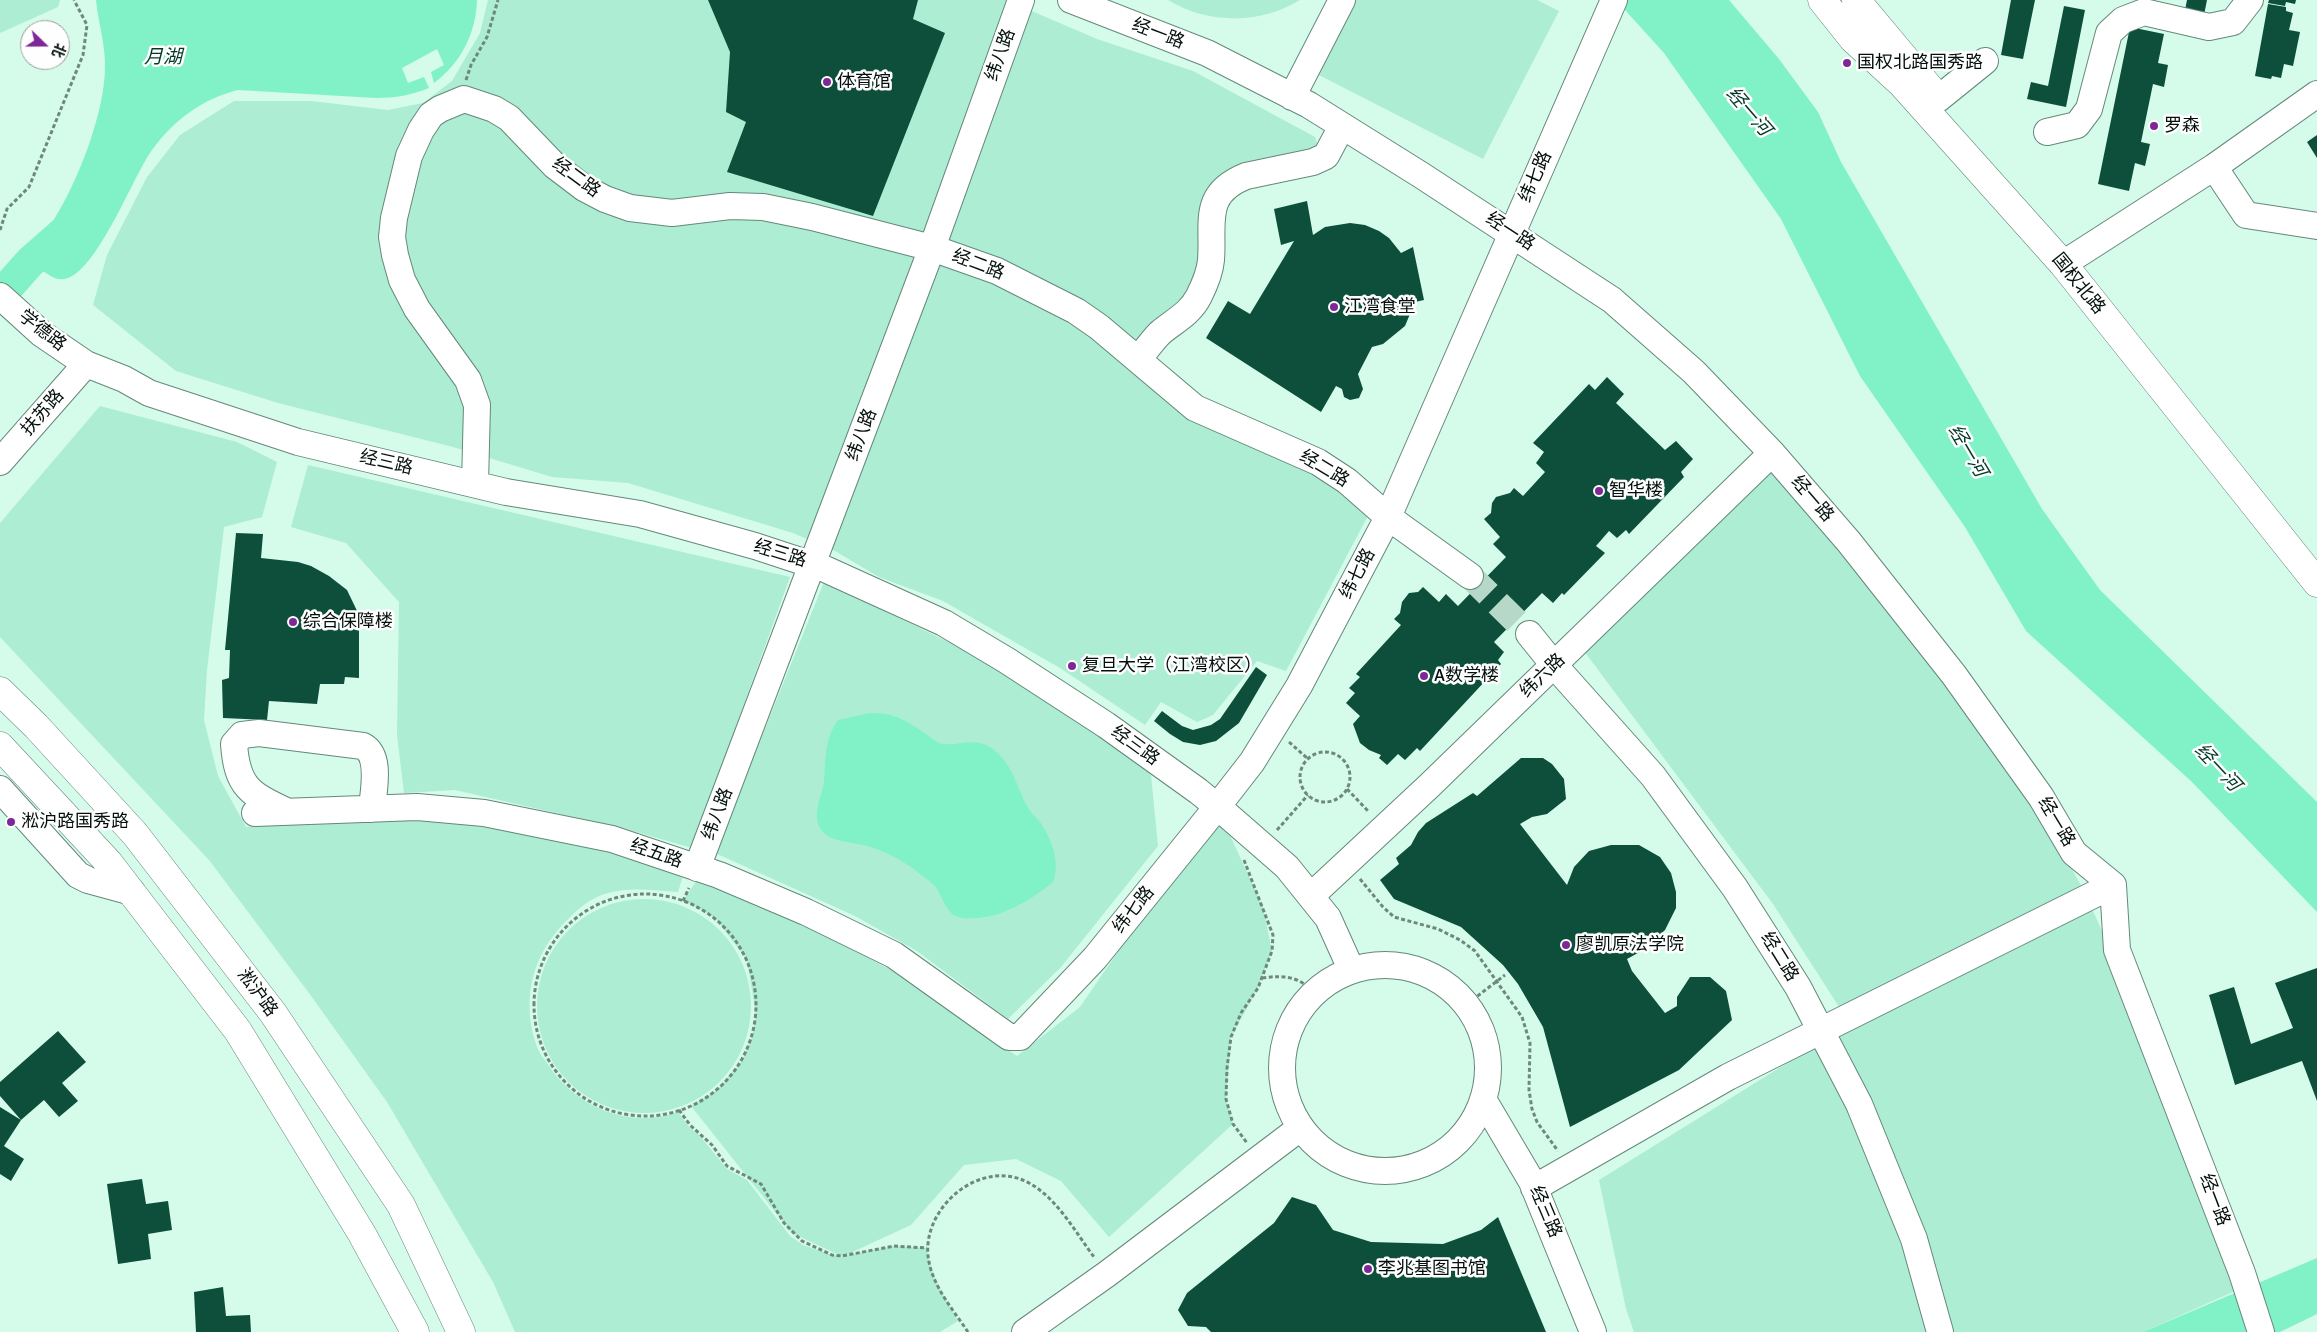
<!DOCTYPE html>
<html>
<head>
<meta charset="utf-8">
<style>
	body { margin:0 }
	#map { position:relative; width:2317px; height:1332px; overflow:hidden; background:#d5fbeb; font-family:Signika,"Noto Sans SC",sans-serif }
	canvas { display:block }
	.north { position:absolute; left:20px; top:20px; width:50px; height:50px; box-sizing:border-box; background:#fefefe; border:1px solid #9a9e9c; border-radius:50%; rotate:112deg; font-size:14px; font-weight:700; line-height:20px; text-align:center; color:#030f0a }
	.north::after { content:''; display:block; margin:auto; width:18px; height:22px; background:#7e2796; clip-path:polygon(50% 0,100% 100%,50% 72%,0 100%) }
</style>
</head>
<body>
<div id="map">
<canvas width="2317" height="1332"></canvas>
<div class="north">北</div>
</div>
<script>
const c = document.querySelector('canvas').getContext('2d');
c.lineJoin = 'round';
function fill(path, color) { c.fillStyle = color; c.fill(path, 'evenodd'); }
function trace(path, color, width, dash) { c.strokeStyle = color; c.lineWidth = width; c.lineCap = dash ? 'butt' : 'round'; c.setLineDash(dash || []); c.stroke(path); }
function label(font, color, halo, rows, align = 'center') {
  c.font = font + ' Signika,"Noto Sans SC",sans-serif'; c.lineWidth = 5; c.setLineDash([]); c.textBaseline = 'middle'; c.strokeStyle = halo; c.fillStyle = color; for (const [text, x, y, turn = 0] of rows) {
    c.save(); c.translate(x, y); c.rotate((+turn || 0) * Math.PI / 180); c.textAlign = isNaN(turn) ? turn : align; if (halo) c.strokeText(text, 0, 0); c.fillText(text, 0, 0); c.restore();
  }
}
fill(new Path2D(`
	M0,0h60l-2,7 -58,26z
	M488,0h518l91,39 96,32 122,66 5,16 -85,21 -38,112 -65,77 180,102 58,47 -84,159 -29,-10 -44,54 -16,7 -36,-20 -16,23 -85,-57 -117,-67 -64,-24 -44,-26 -42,-18 -165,-50 -76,-6 -99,-30 -175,-44 -102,-32 -83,-66 14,-50 40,-78 33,-42 54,-34h77l77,9 35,-7 29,-22 28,-48z
	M1168,0h132c-40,25 -93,24 -132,0z
	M1355,0h182l22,11 -76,148 -166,-85z
	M100,406l137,36 40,20 -15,55 -38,10 -17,143 -3,50 14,56 28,51 27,-6 213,-1 199,49 -7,23c-26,-2 -54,-6 -79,4 -16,7 -30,21 -41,34 -28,32 -36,75 -21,117 2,5 6,11 10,16 27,43 81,67 131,49l11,15 11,9 27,33 20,11 43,56 13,9 29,10h7l-47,-22 -101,-127 26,-16 25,-29 11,-29 3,-17 -9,-55 -31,-41 -16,-10 -17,-8 16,-24 98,43 94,50 126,86 63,-49 137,-200 46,100 9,44 -14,37 -27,49 -5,62 7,25 -124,113 -48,-56 -45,-22 -52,6 -53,60 -65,30 48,-9 33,2c3,28 18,49 31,73l-18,11h-425l-22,-50 -106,-180 -78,-109 -100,-133 -209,-223v-114z
	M1769,461l259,329 56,101 32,71 119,329 -92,41h-509l-8,-23 -27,-129 251,-156 -77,-120 -192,-257z
	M308,465l482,112 -98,271 -66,-19 -171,-39 -51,3 -7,-58 2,-133 -53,-59 -55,-16z
	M824,582l166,80 136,90 25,23 7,71 -97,121 -53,52 -91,-68 -62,-35 -140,-63z
	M537 1006a107 107 0 1 1 214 0a107 107 0 1 1-214 0Z`), '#acedd3');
fill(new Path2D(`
	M96,0h381c-1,33 -16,63 -43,83l-3,-11 13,-7 -7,-16 -35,19 6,15 16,-6 5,11c-18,7 -33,10 -53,10l-138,-8c-36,9 -64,30 -86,60 -19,26 -56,125 -88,129 -7,1 -12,-2 -18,-6 -10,-6 -16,-10 -21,-21 10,-9 21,-19 28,-31 25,-39 53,-111 52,-157 0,-21 -7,-43 -9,-64z
	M1616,0h113l50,59 39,53 23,50 201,347 58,81 217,212v110l-125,-130 -166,-151 -61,-104 -105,-151 -79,-157 -117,-166z
	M870,713c26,0 35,7 56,21 4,3 9,7 13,9 16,5 33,-6 49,3 23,13 28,39 39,60 3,6 8,10 12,15 12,16 22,42 14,61 -25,20 -56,39 -89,36 -19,-1 -20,-21 -29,-32 -6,-6 -15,-12 -21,-17 -13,-9 -31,-19 -47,-23 -16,-5 -44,-3 -49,-23 -4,-13 4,-28 6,-41 2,-23 0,-42 14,-62z
	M2317,1258v56l-37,18h-137z`), '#81f1c8');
trace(new Path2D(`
	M0,296l30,-34 33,-29`), '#81f1c8', 32);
fill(new Path2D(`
	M708,0h210l-5,19 32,14 -72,183 -146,-44 19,-50 -20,-10 4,-60z
	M2011,0h24l-12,59 -22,-4z
	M2187,0h20l-4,20 -19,-5z
	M2269,0h27l-1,4 -9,-2 -1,4 -17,-3z
	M2268,4l18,3v4l7,2 -4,17 11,2 -7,34 -9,-2 -3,14 -9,-2 -1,3 -16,-3z
	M2064,6l21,4 -19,97 -39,-8 4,-17 17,4z
	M2130,27l34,7 -6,29 10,2 -4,22 -11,-3 -12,58 9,2 -5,22 -10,-3 -6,28 -31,-7z
	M2317,135v23l-10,-16z
	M1307,201l6,34 12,-8 25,-4 15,2 14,6 10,7 12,15 12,-6 11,53 -9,2 -10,24 -22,18 -11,3 -14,27 5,15 -4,9 -9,2 -6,-3 -2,-8 -6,-3 -15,26 -115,-74 22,-37 22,13 44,-73 -13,4 -7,-36z
	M1607,377l17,17 -8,9 49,47 11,-9 17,18 -12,13 3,5 -55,57 -3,-4 -9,8 -8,-7 -13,15 9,7 -41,42 -2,-2 -9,10 -11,-10 -48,49 10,10 -6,8 3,4 -81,87 -3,-3 -12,12 -7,-6 -11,11 -8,-7 2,-3 -12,-5 -9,-7 -7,-19 7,-8 -14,-13 9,-10 -6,-5 11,-11 -4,-3 45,-49 -7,-6 6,-6 2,-11 7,-9 9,-1 5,-5 16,15 7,-8 12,12 48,-49 -13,-13 7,-7 -16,-18 7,-6 1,-10 4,-6 14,-4 4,-5 9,8 22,-24 -9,-9 8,-11 -11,-9 56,-59 6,6z
	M236,533l27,1 -2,24 37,4 13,4 18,10 18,14 12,25v63l-14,-1 -1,7h-24l-3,20 -48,-3 -2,19 -44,-2 -1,-38 7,-2 1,-28h-5z
	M1256,667l11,8 -28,48 -23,18 -16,4 -17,-3 -13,-8 -16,-13 8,-10 20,15 11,4 18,-5 9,-6z
	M1521,758h22l9,6 12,15 2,20 -19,15 -15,3 -12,7 47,61 7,-18 15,-16 22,-6h28l21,12 11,16 5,19v16l-11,22 -20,19 -18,10 5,12 33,42 12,-7v-9l13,-20h20l16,14 6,29 -53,50 -109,57 -27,-100 -25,-43 -15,-19 -42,-38 -67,-28 -14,-19 19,-16 -3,-6 15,-13 7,-13 8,-9 47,-30 4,3z
	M2317,968v133l-15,-40 -67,24 -26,-90 25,-8 17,57 42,-16 -18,-45z
	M58,1031l28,31 -24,21 16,18 -19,16 -15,-17 -23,20 -21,-24v-14z
	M0,1107l21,13 -17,26 20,13 -13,22 -11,-7z
	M142,1179l4,25 22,-3 4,29 -24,4 3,25 -33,5 -11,-80z
	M1292,1197l24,8 17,25 38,12 72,2 38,-14 17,-13 48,115h-335l-5,-5 -18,-1 -10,-16 9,-17 87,-70z
	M223,1287l3,29 24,-1 1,17h-55l-2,-40z`), '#0d4f3b');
trace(new Path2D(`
	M1470,576l59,58`), '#b6d8c9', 26, [26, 13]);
const minor = new Path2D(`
	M1071,0l136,53 102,52 112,70 191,125 82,72 78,81 77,89 105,133 87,122 33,56 39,32 4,65 125,323 19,59
	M1292,97l50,-97
	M1938,99l47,-38
	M2047,132l30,-7 12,-16 20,-76 14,-13 21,-8 65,15 24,-5 17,-22
	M2214,167l32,48 71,11
	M2063,264l151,-97 103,-73
	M0,296l42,38 44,30 38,15 25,14 149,49 208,50 134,22 115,32 70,23 119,54 62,37 100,65 92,66 27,22 62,54 41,51 23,51
	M1138,360c7,-9 14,-19 22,-27 14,-12 30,-19 39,-37 5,-10 11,-24 12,-36 3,-37 -10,-66 35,-84l67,-14 13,-6 16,-30
	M0,462l86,-98
	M475,484l2,-79 -9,-25 -51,-71 -15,-29 -7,-25 -3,-18 2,-19 15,-62 12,-26 10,-15 9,-6 24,-10 30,10 15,9 46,48 29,22 21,11 25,9 42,5 58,-7 33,1 49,10 120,31 65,23 79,40 23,16 96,81 123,54 29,19 41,36 82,59
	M1529,634l25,31 99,111 82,112 63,99 61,117 55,135 26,93
	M0,789l78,86 10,5 44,12
	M286,811c-36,-17 -49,-24 -52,-67l8,-9 17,-2 104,13c19,10 10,46 9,63
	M255,813l162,-6 67,6 128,26 107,36 87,37 88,43 115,82h11l75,-79 122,-151 35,-45 47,-76 89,-169 226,-517
	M697,868l235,-620 89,-248
	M1311,896l118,-110 343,-333
	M1282 1068a103 103 0 1 1 206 0a103 103 0 1 1-206 0Z
	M1483,1099l49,83 61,150
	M1534,1188l194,-111 385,-192
	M1025,1332l82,-58 193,-146`);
const major = new Path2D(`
	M1822,0l31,39 49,45 161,180 254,319
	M1856,0l77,92
	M0,691l36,35 99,108 138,179 128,192 60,127
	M0,746l109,117 129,168 124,203 53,98`);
trace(minor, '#65887a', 28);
trace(major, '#65887a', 29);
trace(new Path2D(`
	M466,80l5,-15 16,-28 11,-37
	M0,230l7,-21 22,-22 54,-132 4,-30 -13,-25
	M1289,742l18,16
	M1300 777a25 25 0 1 1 50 0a25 25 0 1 1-50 0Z
	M1347,789l22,23
	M1277,830l31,-35
	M1244,860l29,75 -1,16 -14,37 -17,25 -10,24 -4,31 -1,31 7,25 14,19
	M1360,879l23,28 11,10 44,12 22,11 15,11 47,66 8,26 -1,47 3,19 5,13 21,29
	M534 1005a111 111 0 1 1 222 0a111 111 0 1 1-222 0Z
	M683,901l6,-13
	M1262,978c22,-3 36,-2 52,14
	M1467,1004l38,-29
	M679,1110l11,15 22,20 15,21 34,18 23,39 18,18 30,14 10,1 52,-10 33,2
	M968,1332c-14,-21 -34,-44 -39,-70 -11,-52 51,-106 100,-79 28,15 47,50 65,74`), '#6e887d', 3, [4, 2.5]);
trace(minor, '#fff', 26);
trace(major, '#fff', 28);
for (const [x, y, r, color] of [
	[1847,63,5,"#7e2796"],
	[827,82,5,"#7e2796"],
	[2154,126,5,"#7e2796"],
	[1334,307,5,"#7e2796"],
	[1599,491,5,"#7e2796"],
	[293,622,5,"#7e2796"],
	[1072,666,5,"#7e2796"],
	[1424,676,5,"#7e2796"],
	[11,822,5,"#7e2796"],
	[1566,945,5,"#7e2796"],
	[1368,1269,5,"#7e2796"]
]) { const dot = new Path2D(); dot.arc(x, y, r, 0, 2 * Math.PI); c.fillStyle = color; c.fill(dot); trace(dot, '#fefefe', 2); }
label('18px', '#030f0a', '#fefefe', [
	["经一路",1158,34,21],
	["纬八路",1001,55,-70],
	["纬七路",1536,177,-66],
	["经二路",576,178,36],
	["经一路",1510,232,33],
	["经二路",978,265,21],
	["国权北路",2078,284,51],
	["学德路",42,331,38],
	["扶苏路",43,413,-49],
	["纬八路",862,435,-69],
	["经三路",386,463,13],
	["经二路",1324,469,31],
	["经一路",1812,499,49],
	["经三路",780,554,17],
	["纬七路",1358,574,-62],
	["纬六路",1543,676,-44],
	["经三路",1135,746,36],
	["纬八路",718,814,-69],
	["经一路",2056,822,59],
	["经五路",656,854,19],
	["纬七路",1134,910,-51],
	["经二路",1779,957,58],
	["淞沪路",257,993,54],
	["经一路",2214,1200,69],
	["经三路",1545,1212,67]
]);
label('18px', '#030f0a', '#fefefe', [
	["国权北路国秀路",1857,63],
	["体育馆",837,82],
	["罗森",2164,126],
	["江湾食堂",1344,307],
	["智华楼",1609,491],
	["综合保障楼",303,622],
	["复旦大学（江湾校区）",1082,666],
	["A数学楼",1434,676],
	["淞沪路国秀路",21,822],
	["廖凯原法学院",1576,945],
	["李兆基图书馆",1378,1269]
], 'left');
label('italic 19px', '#033829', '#fefefe', [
	["月湖",163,58],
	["经一河",1748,112,49],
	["经一河",1967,451,59],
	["经一河",2217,768,47]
]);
</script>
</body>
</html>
